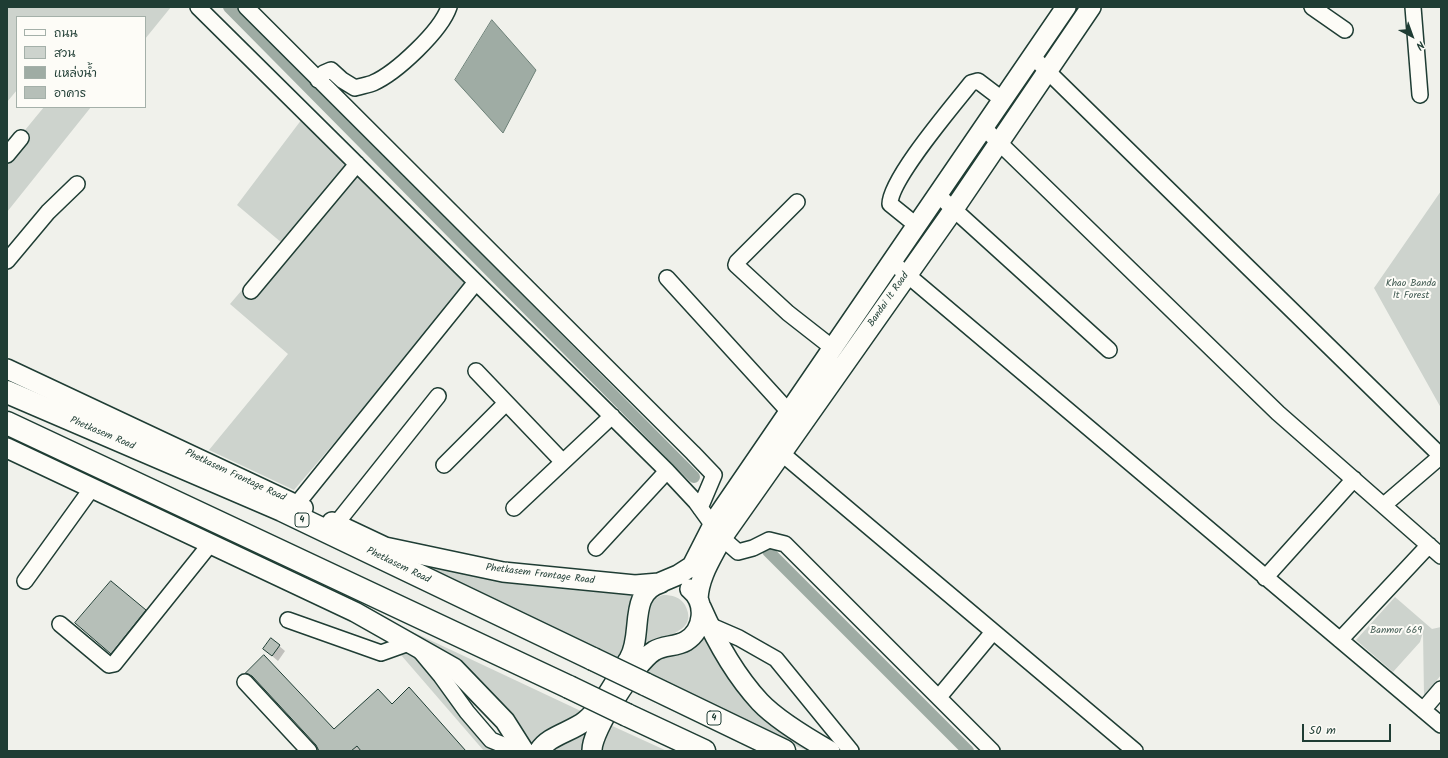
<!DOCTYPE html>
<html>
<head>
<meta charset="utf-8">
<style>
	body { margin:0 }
	#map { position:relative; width:1448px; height:758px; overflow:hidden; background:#f0f1eb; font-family:Kalam,"Playpen Sans Thai",sans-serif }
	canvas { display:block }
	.frame { position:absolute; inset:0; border:8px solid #1f3d34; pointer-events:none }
	.legend { position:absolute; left:16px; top:16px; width:130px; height:92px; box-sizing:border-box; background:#fdfcf7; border:1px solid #a4b0a9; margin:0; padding:5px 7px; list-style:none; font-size:12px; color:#1f3d34 }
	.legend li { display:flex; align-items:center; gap:8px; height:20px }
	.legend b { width:20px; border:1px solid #a4b0a9 }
	.north { position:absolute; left:1392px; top:16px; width:40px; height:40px; -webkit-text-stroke:3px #fdfcf7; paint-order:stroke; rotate:139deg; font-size:11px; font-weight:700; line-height:16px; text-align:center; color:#1f3d34 }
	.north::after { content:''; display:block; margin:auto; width:14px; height:18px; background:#1f3d34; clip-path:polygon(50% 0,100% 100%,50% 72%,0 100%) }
	.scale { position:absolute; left:1302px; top:724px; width:89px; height:18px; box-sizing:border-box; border:2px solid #1f3d34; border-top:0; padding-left:5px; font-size:12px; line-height:14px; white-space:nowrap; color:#1f3d34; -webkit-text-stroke:3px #fdfcf7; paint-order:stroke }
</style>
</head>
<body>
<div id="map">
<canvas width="1448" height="758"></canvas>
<div class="frame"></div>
<ul class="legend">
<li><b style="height:5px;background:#fdfcf7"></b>ถนน</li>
<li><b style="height:11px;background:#cdd3cd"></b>สวน</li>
<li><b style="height:11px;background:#9faca4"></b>แหล่งน้ำ</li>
<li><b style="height:11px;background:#b6bfb8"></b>อาคาร</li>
</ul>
<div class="north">N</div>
<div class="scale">50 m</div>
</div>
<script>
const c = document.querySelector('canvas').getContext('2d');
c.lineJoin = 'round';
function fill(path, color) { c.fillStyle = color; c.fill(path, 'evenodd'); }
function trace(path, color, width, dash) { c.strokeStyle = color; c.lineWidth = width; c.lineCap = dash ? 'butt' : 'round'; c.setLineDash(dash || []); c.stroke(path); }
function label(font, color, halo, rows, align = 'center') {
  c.font = font + ' Kalam,sans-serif'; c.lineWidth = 4; c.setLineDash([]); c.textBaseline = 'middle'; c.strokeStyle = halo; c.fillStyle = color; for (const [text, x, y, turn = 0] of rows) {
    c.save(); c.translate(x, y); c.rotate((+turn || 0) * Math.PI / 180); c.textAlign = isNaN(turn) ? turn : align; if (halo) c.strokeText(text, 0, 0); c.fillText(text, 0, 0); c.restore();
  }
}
fill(new Path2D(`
	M7,7h164l-26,32v-22h-128v73l-10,12z
	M44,107h47l-84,105v-60z
	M302,119l167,166 -175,205 -85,-40 79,-96 -58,-50 52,-61 -45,-38z
	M1441,191v217l-67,-120z
	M366,546l271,46 -7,13 1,22 -12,32z
	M663,595c9,0 17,2 22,10 12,23 -11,27 -24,35 -9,6 -18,14 -27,21 4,-7 8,-13 10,-20 6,-18 -3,-39 19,-46z
	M1395,597l37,32 9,-2v48l-17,21 -1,-64 -3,10 -27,30 -37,-32z
	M398,625l185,87 -4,7 -30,11 -20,14 -61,-73z
	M703,637l28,42 87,72h-10l-77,-32 -88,-48 13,-13z
	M405,651l11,3 84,97h-16l-83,-96z
	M608,724l59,27h-64l-2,-11z
	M590,728l-5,23h-36z`), '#cdd3cd');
const water = new Path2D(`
	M492,20l44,50 -33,63 -48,-53z`);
fill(water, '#9faca4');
trace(water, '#6c8077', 1);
fill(new Path2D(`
	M145,611l11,11 -34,42 -46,-41z
	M271,639l14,12 -7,10 -14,-12z
	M247,673l87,57 58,-25 17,-17 57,63h-146l-4,-7 -54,-58z`), '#0003');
trace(new Path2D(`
	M229,7l465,470
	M768,551l200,200`), '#9faca4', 12);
const building = new Path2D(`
	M111,581l35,29 -35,44 -36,-31z
	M271,638l9,7 -8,11 -9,-7z
	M264,655l70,74 44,-40 14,15 17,-17 57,64h-105l-4,-5 -6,5h-32l-3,-6 -64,-69 -6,-3z`);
fill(building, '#b6bfb8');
trace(building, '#1f3d34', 1);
const minor = new Path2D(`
	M198,7l469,464 29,31 26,36 16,14 15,-4 16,-8 16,4 207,207
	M246,7l447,446 21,22 -14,33
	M1312,7l33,23
	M1413,7l7,88
	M1033,57l408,399 -57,49
	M318,80l6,-7 7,-3 11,10 13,8c6,-2 13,-3 18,-5 23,-10 68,-52 76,-76
	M984,128l294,285 163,143
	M7,155l14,-17
	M938,195l171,155
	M797,202l-60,60 -1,3 52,48 46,36
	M916,225l-26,-21c0,-25 63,-98 81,-121l7,-2 25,19
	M7,261l41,-49 29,-28
	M892,262l549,463
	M667,278l123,135
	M251,291l106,-127
	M476,371l87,91
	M773,446l362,305
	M444,465l62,-62
	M296,505l180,-223
	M514,508l98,-92
	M336,524l102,-128
	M596,548l71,-77
	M1265,578l89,-99
	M25,581l67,-93
	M288,620l93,33 28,-10
	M60,624l49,41 5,-1 97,-121
	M709,625l30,13 37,21 75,92
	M1340,640l89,-95
	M421,652l20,24 26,36 24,28 27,11
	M245,682l64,69
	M939,697l54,-65
	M1423,710l18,-21`);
const major = new Path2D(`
	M7,369l296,139
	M7,448l348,164 99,56 51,53 19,30
	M332,522l53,25 118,25 132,13 24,-2 19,-8 14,-9 25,-49 349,-510
	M698,599c1,-23 14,-41 24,-61l232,-329 137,-202
	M701,607c15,34 34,68 59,95 17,18 49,37 70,49
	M539,751c9,-15 32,-19 46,-30 19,-16 31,-42 44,-62 15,-25 -2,-66 32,-76
	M592,751c-1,-20 44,-89 62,-100 9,-6 22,-4 32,-10 18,-11 21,-38 4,-52`);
const highway = new Path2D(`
	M7,392l275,118 311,149
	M7,423l562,264
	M645,684l139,67
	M627,715l77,36`);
trace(minor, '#1f3d34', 18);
trace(major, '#1f3d34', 22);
trace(highway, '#1f3d34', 25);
trace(minor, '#fdfcf7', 15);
trace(major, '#fdfcf7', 19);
trace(highway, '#fdfcf7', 22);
const highwayBridge = new Path2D(`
	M593,659l52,25
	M569,687l58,28`);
trace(highwayBridge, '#1f3d34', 25, []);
trace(highwayBridge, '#fdfcf7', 22);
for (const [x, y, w] of [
	[302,520,14],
	[714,718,14]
]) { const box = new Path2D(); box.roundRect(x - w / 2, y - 7, w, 14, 3); c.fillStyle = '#fdfcf7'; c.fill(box); trace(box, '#1f3d34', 1); }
label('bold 9px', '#1f3d34', null, [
	["4",302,520],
	["4",714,718]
]);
label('10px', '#425b53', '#fdfcf7', [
	["Khao Banda",1411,284],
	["It Forest",1411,296],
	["Banmor 669",1396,631]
]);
label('10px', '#1f3d34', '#fdfcf7', [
	["Bandai It Road",889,300,-55],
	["Phetkasem Road",102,434,23],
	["Phetkasem Frontage Road",235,476,25],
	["Phetkasem Road",398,566,26],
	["Phetkasem Frontage Road",540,575,7]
]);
</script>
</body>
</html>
